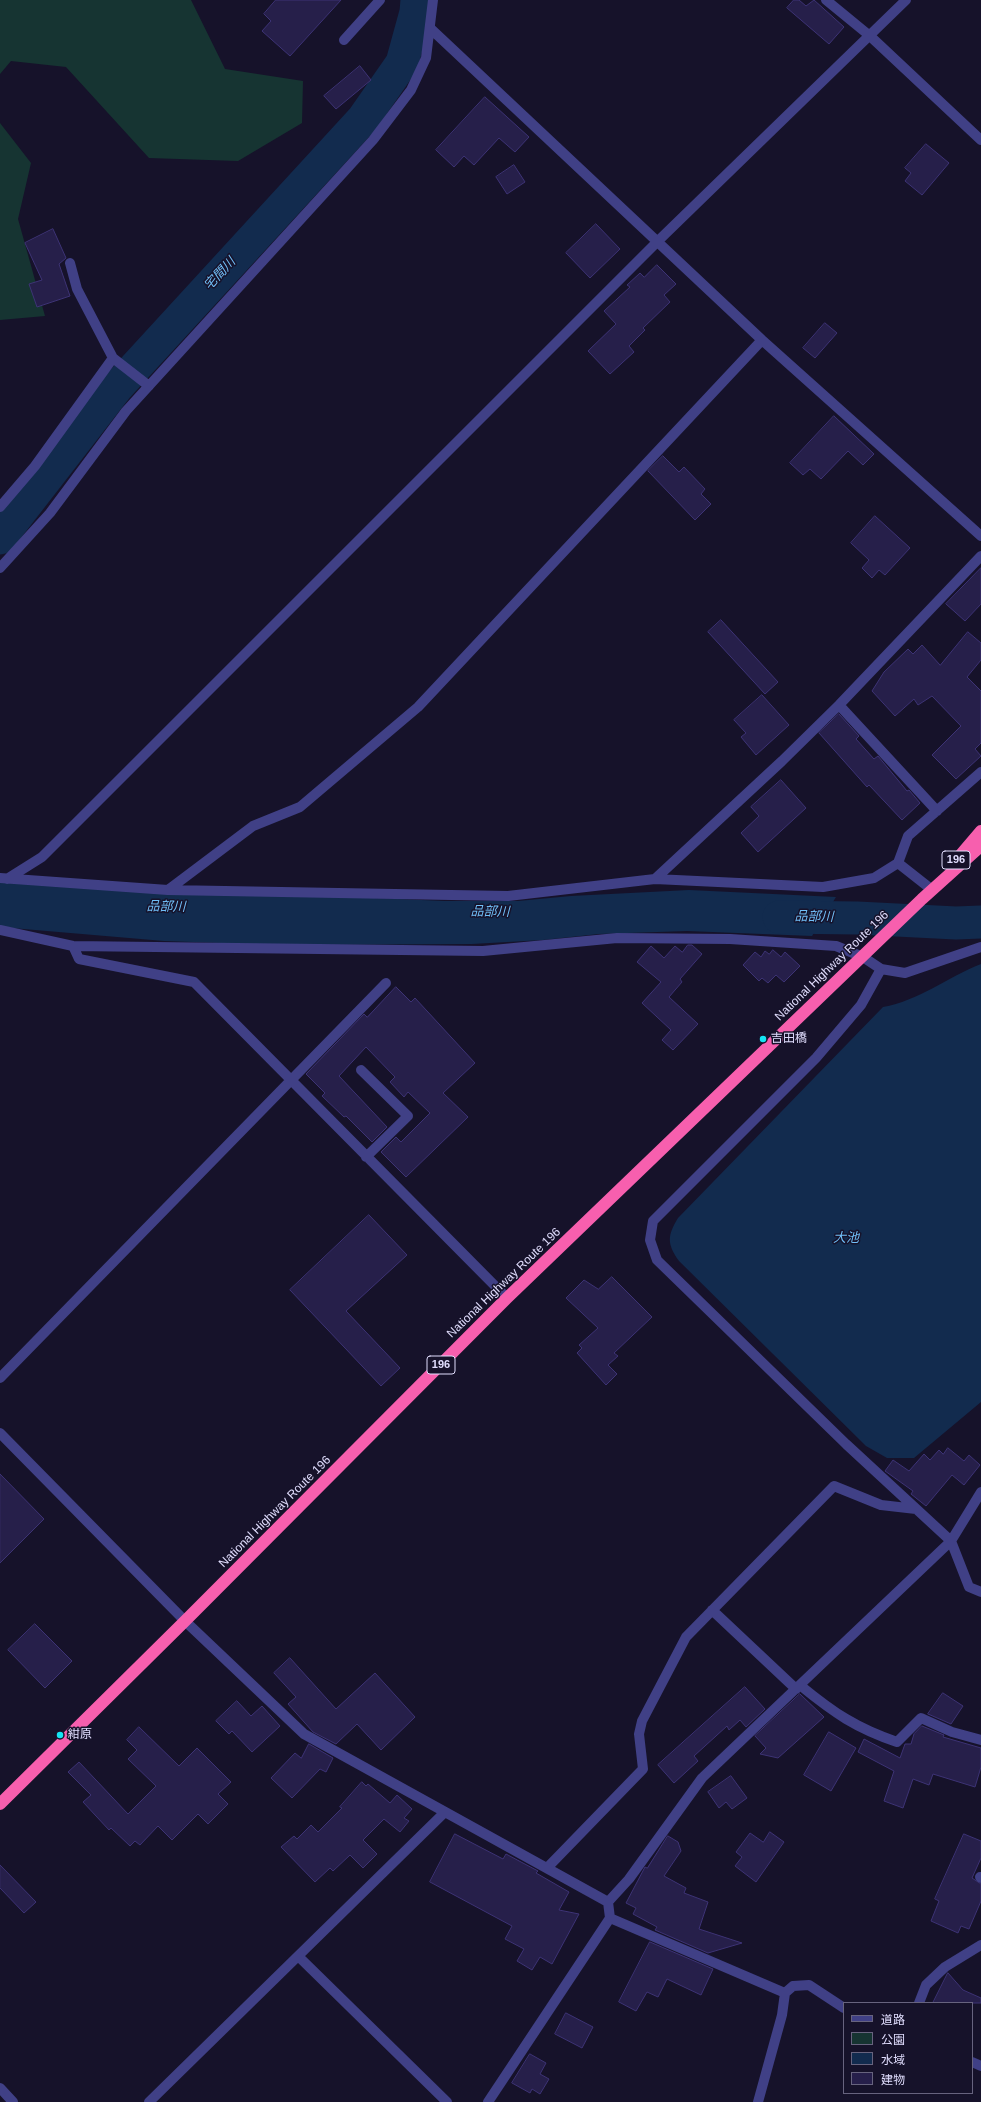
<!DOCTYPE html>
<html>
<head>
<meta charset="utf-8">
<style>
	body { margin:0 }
	#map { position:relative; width:981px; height:2102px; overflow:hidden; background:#16122a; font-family:Helvetica,"Noto Sans JP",sans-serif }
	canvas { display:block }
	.legend { position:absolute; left:843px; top:2002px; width:130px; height:92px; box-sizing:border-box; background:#16122a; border:1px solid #67637e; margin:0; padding:5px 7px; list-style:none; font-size:12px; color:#e0ddfd }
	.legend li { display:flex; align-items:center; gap:8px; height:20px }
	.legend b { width:20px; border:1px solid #67637e }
</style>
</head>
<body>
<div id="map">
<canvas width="981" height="2102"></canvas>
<ul class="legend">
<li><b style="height:5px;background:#404086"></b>道路</li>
<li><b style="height:11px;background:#163432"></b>公園</li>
<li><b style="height:11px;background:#122b4e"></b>水域</li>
<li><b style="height:11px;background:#261f4a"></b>建物</li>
</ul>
</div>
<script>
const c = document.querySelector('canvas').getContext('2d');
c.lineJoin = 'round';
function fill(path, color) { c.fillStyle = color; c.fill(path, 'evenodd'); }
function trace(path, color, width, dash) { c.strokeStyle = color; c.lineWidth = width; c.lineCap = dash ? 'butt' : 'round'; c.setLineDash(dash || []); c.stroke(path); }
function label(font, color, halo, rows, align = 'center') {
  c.font = font + ' Helvetica,"Noto Sans JP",sans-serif'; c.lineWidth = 3; c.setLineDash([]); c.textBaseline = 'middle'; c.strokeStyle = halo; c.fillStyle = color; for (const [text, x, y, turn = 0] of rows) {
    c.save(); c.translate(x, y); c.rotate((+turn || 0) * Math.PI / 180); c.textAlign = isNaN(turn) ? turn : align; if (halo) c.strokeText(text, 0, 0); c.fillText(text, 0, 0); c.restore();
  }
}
fill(new Path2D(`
	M0,0h191l34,69 78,12 -1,42 -64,38 -89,-3 -83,-91 -55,-6 -11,13z
	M0,123l31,40 -13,56 27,97 -45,4z`), '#163432');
fill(new Path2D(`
	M0,882l445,19h73l53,-5 118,-6 147,7 -24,39 -125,-5 -88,3 -56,6 -71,4 -194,1 -114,-4 -164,-14z
	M981,964v438l-67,56h-27l-21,-12 -187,-185c-12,-17 -12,-25 -1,-43l205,-211c35,-6 65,-30 98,-43z`), '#122b4e');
trace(new Path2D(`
	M0,538l118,-152 245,-267 39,-56 14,-51 1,-12
	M779,917l78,1 99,5 25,-1`), '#122b4e', 33);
const building = new Path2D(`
	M276,0h65l-51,56 -28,-25 9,-10 -7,-7z
	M794,0h5l7,6 8,-6 30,27 -15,17 -42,-36z
	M360,66l11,14 -35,29 -12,-13z
	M485,97l44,40 -14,15 -16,-14 -25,27 -10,-9 -10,11 -18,-17z
	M926,144l23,19 -27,32 -17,-14 6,-8 -6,-5z
	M514,165l11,17 -18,12 -11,-17z
	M596,224l24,25 -30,29 -24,-25z
	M53,229l13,29 -7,6 11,32 -33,11 -8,-23 13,-4 -17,-37z
	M657,265l19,19 -12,11 6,7 -27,26 2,2 -16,16 5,6 -24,22 -22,-23 28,-27 -12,-13 26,-24 -3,-2 13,-12 4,4z
	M825,323l12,10 -22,25 -12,-10z
	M834,416l40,38 -11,11 -15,-14 -27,28 -11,-10 -7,6 -13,-12z
	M663,456l16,16 5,-5 21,22 -4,5 10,10 -16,16 -47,-49z
	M875,516l35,32 -25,27 -6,-5 -7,8 -10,-10 7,-8 -18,-17z
	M981,568v36l-16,17 -19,-17z
	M721,620l57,62 -13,12 -57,-62z
	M968,632l13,11v17l-14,17 14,14v52l-6,6 6,7 -25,23 -24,-24 29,-29 -29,-30 -14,9 -4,-6 -19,17 -23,-25 12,-19 24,-23 5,5 9,-9 18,20z
	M762,695l27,30 -33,30 -15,-18 5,-4 -12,-13z
	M839,714l20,22 -3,3 18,20 4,-3 29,35 2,-1 11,13 -18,17 -33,-35 -2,2 -48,-54z
	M781,780l25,28 -48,44 -17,-19 18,-17 -8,-9z
	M688,945h4l10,9 -22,25 2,3 -13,15 29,27 -25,26 -11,-10 9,-10 -29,-27 19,-21 -24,-20 14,-16 13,12 11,-12 7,6z
	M773,950l8,7 4,-5 15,14 -16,16 -8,-7 -8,8 -6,-5 -3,3 -16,-16 12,-13 6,5 4,-6 4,3z
	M396,987l15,15 4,-4 60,65 -32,30 25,24 -62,60 -25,-25 15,-15 5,5 29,-29 -22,-21 -4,5 -14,-15 5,-5 -29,-30 -27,29 48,51 -15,15 -26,-26 -2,1 -22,-21 3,-3 -19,-19 58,-60 3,3z
	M369,1215l38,40 -61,56 54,57 -19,18 -91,-96z
	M612,1277l40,40 -38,36 4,3 -10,9 9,9 -11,11 -29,-32 5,-5 -3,-3 19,-17 -32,-30 18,-18 14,9z
	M948,1448l16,13 5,-6 11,10 -16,20 -12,-10 -26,31 -15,-12 2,-3 -28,-20 8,-11 16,11 15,-17 6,6 9,-10 4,4z
	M0,1474l44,45 -44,44z
	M35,1624l37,37 -27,27 -37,-38z
	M290,1658l46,51 39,-36 40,44 -34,33 -24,-26 -21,20 -23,-12 -25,-28 8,-7 -22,-24z
	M745,1687l20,22 -19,18 -6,-7 -11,10 -2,-4 -33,30 4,5 -24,22 -16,-18z
	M943,1693l20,13 -12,18 -23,-10z
	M800,1694l24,23 -46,41 -18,-4 6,-6 -11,-12z
	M237,1701l14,15 11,-10 18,20 -28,26 -20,-21 -3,3 -13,-13z
	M922,1726l22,9 -1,2 38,11v19l-6,20 -42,-13 -4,11 -16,-6 -10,29 -19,-7 10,-30 -36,-19 6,-13 36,19 5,-14h6l3,-10z
	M139,1727l40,39 18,-18 34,34 -13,12 10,10 -20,20 -10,-10 -26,26 -14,-14 -18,19 -5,-4 -5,5 -19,-18 -2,2 -26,-28 8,-7 -23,-23 11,-10 49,52 28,-28 -28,-27 9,-9 -10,-10z
	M829,1732l27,16 -25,43 -27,-16z
	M309,1744l24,14 -7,14 -6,-3 -28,29 -21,-20 24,-25 6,5z
	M731,1776l16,22 -15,11 -6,-7 -7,6 -11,-16z
	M362,1782l4,4 2,-2 22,19 7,-8 15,14 -8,9 5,3 -9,11 -16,-13 -21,21 14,14 -14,14 -13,-13 -17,16 -3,-3 -15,14 -34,-35 13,-11 3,3 14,-14 7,7 24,-24 -2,-1z
	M770,1832l14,10 -28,40 -21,-16 7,-9 -6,-5 14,-19 13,9z
	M455,1834l48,25 3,-5 32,17 -2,2 33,19 -10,18 20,4 -27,50 -12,-7 -8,13 -15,-9 7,-12 -19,-10 7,-13 -82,-44z
	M964,1834l17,7v17l-9,20 9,6v17l-12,28 -8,-3 -3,7 -27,-12 8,-20 -4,-2z
	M668,1836l10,6 3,9 -17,25 22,12 -2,5 24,9 -9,27 43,14 -34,10 -53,-23 2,-3 -24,-13 3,-6 -10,-5 19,-36 2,1z
	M0,1865l36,37 -12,11 -24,-25z
	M650,1942l63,27 -12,26 -34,-16 -9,18 -11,-5 -11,19 -17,-9z
	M948,1973l15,17 18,8v5h-48z
	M566,2013l27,14 -11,21 -27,-14z
	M530,2054l16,9 -6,11 9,5 -9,15 -8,-5 -2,4 -18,-10z`);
fill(building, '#261f4a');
trace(building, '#3d3375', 1);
trace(new Path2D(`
	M826,0l44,36 111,104
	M431,29l331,311 219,196
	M344,40l36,-40
	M113,358l36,28
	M0,507l35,-41 78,-108 -36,-69 -7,-26
	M0,568l50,-55 76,-102 247,-271 38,-50 15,-32 7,-58
	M839,705l98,106
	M898,863l10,-27 73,-64
	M0,878l168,12 340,6 147,-17 168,8 51,-9 24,-15 33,26
	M7,879l35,-22 616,-616 248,-241
	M655,879l127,-118 57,-56 142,-149
	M168,890l85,-64 47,-19 118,-100 344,-367
	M0,930l73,16 410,5 134,-13 113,1 106,7 27,11 18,12 24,4 76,-26
	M73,946l6,13 115,23 313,316
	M881,969l-20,36 -45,53 -163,163 -3,19 7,20 189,184 105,97 18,46 12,5
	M361,1070l47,46 -42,41
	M0,1378l386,-395
	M0,1433l185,188 119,113 304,168
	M712,1610l84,79
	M801,1686c33,27 55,42 96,56l24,-24 31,14 29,8
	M547,1868l96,-99 -4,-35 3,-13 44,-84 148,-151 47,19 35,4
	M980,1877l1,1
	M608,1902l21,-23 73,-101 249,-237 30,-49
	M610,1918l175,75
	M298,1956l149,146
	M919,2003l7,-18 19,-18 36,-22
	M972,2062l9,4
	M0,2088l13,14
	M149,2102l296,-290
	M488,2102l122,-184 -2,-16
	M758,2102l24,-87 3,-22 8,-7 16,-1 35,23`), '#404086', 10);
trace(new Path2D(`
	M958,858l23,-27
	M0,1804l185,-183 322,-323 415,-399 59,-53`), '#f75fae', 12);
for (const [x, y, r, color] of [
	[763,1039,4,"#14e5f3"],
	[60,1735,4,"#14e5f3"]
]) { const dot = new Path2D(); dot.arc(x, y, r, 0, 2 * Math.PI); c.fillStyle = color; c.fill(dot); trace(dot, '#16122a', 1.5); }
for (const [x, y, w] of [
	[956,860,28],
	[441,1365,28]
]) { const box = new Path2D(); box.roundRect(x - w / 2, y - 9, w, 18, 3); c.fillStyle = '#16122a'; c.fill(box); trace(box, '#e0ddfd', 1); }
label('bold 11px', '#e0ddfd', null, [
	["196",956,860],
	["196",441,1365]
]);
label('12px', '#e0ddfd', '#16122a', [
	["National Highway Route 196",832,966,-44],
	["National Highway Route 196",504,1283,-44],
	["National Highway Route 196",275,1512,-45]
]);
label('12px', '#e0ddfd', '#16122a', [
	["吉田橋",771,1039],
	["紺原",68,1735]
], 'left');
label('italic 13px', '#71bff8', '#16122a', [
	["宅間川",220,274,-47],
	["品部川",166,907,1],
	["品部川",490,912,1],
	["品部川",814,917,1],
	["大池",846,1238]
]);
</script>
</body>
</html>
